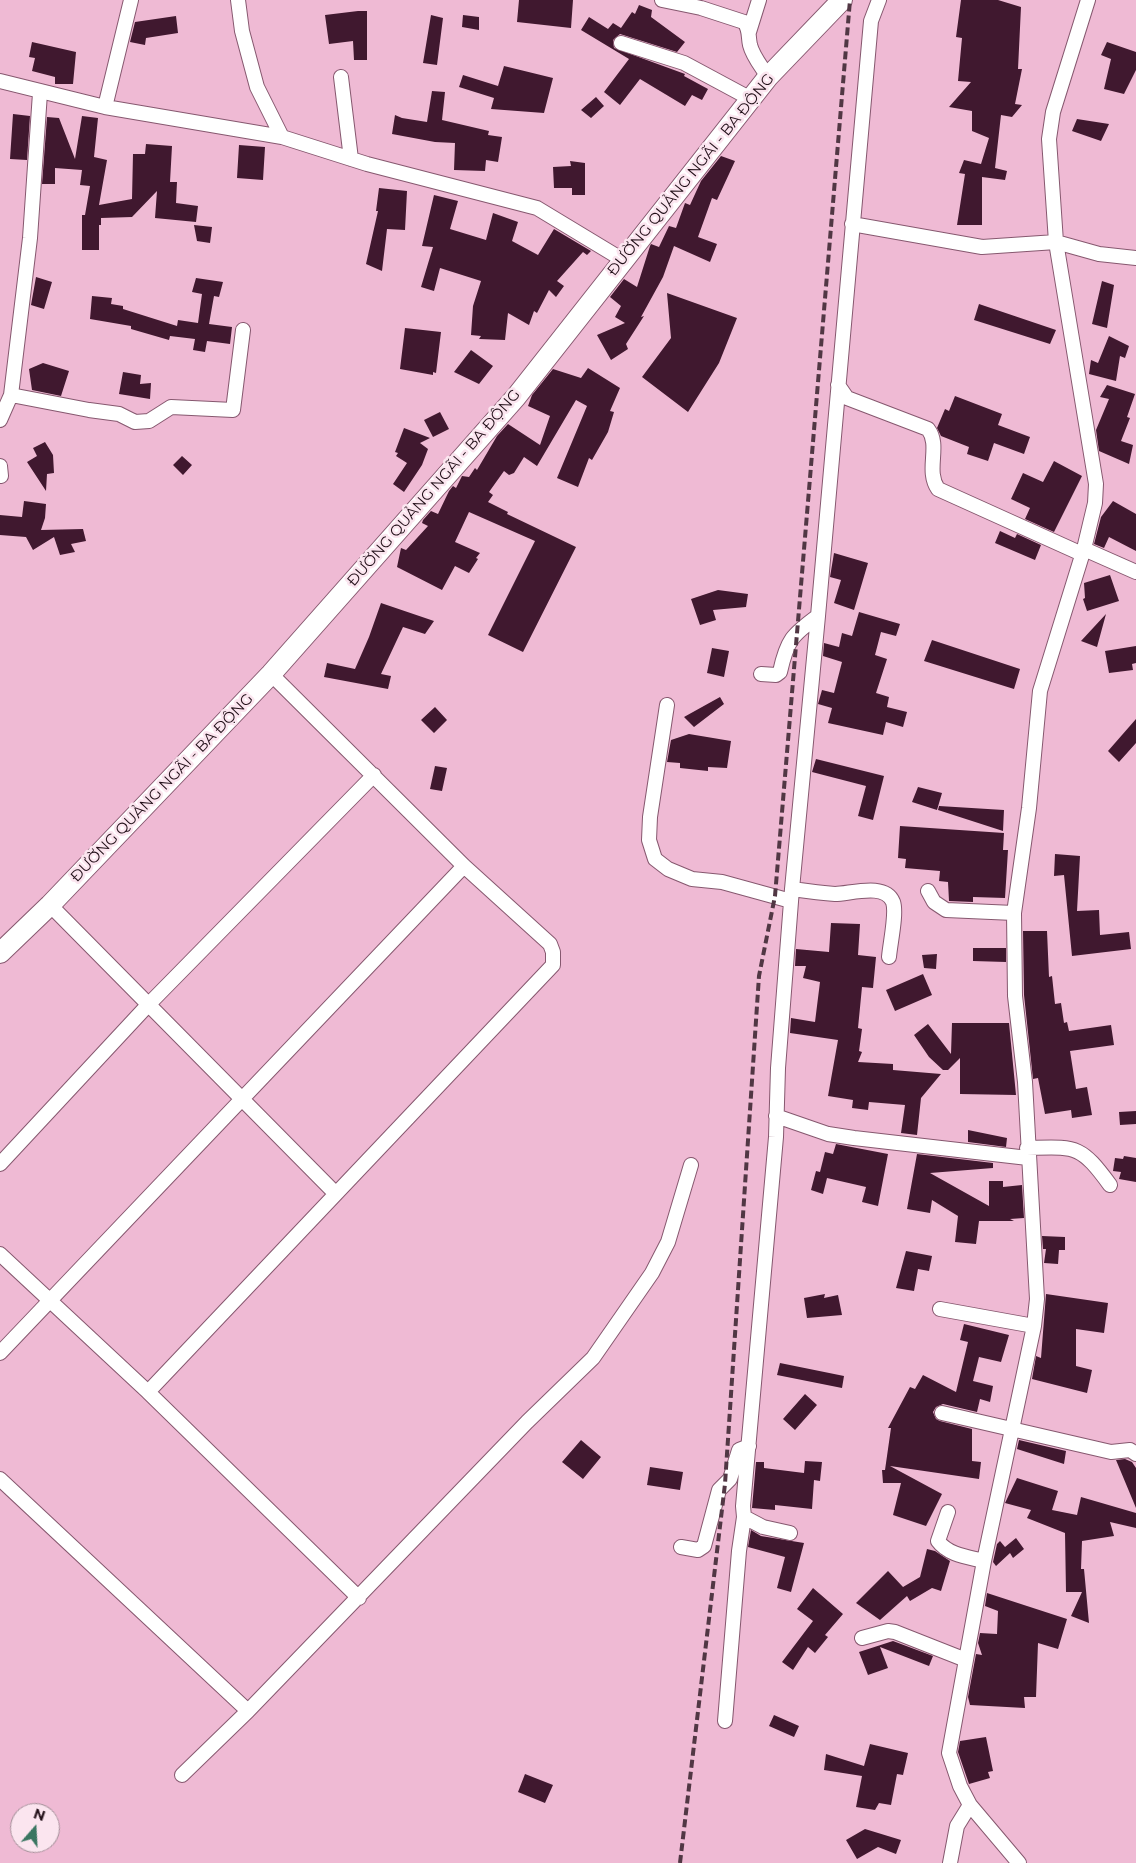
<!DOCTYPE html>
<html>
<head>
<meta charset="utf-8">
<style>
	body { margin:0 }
	#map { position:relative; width:1136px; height:1863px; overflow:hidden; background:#efbad4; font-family:Montserrat,sans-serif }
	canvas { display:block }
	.north { position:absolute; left:10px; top:1803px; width:50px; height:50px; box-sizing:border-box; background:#fbe5ef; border:1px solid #a48f99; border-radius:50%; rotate:19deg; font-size:14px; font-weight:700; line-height:20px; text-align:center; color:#210f18 }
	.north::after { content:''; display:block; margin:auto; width:18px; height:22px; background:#3a7661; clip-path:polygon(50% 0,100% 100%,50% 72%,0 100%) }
</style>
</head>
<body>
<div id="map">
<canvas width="1136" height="1863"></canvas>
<div class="north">N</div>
</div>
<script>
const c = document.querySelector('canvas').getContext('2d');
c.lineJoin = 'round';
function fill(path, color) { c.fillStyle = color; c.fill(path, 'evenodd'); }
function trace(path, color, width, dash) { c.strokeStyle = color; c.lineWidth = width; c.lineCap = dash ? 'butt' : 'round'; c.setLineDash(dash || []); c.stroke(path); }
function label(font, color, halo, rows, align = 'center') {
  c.font = font + ' Montserrat,sans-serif'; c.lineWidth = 5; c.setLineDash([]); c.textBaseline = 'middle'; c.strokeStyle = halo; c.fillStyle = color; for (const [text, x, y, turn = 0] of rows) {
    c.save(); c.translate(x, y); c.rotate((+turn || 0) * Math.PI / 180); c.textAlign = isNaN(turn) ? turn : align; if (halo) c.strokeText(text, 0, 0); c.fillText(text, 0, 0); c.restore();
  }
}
fill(new Path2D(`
	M519,0h54l-2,28 -54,-6z
	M961,0h37l23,7 -3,62h4l-7,35 7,1 -10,12 -11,-2 -6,53 12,3 -2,9 -23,-3v48h-25l8,-51 -6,-1 5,-13 17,4 8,-26 -17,-7v-20l-23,-4 22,-25 -13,-1 4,-43 -6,-1z
	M639,5l13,5 -1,7 34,25 -8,10 -57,-18 -7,6 1,8 71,26 -1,2 24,13 -6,11 -10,-5 -7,11 -45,-27 -20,26 -16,-13 25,-33 -48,-29 8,-13 19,12 5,-6 8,5 11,-16 3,2z
	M358,11h9v49h-13l-1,-19 -24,3 -4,-29z
	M431,15l12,3 -6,47 -14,-2z
	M463,15l16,2v13l-17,-3z
	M176,16l2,17 -32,5 -1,7 -15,-3 5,-20z
	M32,42l44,10 -3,32h-18v-7l-23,-6 3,-13 -6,-1z
	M1107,42l29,10v18l-12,24 -20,-5 7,-30 -10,-4z
	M504,66l49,12 -9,35 -53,-4 3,-11 -35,-11 4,-12 35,11z
	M432,91l13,1 -3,28 47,11 -1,4 14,2 -4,25 -12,-2 -1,11 -31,-1 1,-27 -20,-1 -43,-8 3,-19 7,3 25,4z
	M596,97l8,9 -13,12 -10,-8z
	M13,114l17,2 -3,44 -17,-1z
	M82,116l16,2 -4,39 13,3 -8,45 33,-6 1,-45h12l1,-10 26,2 -2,36h7l-1,21 22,3 -2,16 -41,-4 2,-27 -25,26 -31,1v7h-2v25h-17v-35h3l5,-29 -10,-1 2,-15 -27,-2v16h-13l5,-67 12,1 16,41z
	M1077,119l32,5 -8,17 -29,-10z
	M239,145l26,2 -2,33 -26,-2z
	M721,156l14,5 -18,39 -5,-2 -14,39 19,7 -7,18 -36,-16 -11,31 -22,40 3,-1 -18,28 2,5 -17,11 -14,-25 28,-12 -10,-6 6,-11 -11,-9 14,-18 13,8 13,-41 1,-2 8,3 10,-21 7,2 9,-25 5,2 11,-24z
	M570,161l15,2v32h-13v-7h-18l-1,-21 18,-1z
	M379,188l28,3 -2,39 -18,-1 -5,42 -16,-7 12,-53h-2z
	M434,195l24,6 -8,28 36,11 7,-27 25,9 -6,19 26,14 16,-26 37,22 -4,4 -4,-3 -26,29 7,5 -8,11 -7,-7 -12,23 -3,-2 -5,14 -21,-12 -3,27 -26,-1 2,-3 -10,-1 2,-29 8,-25 -41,-13 -6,23 -13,-4 12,-40 -11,-1z
	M194,225l18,2 -2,16 -13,-2z
	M36,277l16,5 -8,27 -13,-4z
	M196,278l27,4 -4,15 -5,-1 -5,28 23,3 -2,17 -23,-3 -2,11 -12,-2 2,-11 -25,-3 -1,4 -38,-11v-3l-41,-7 2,-23 20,2 -1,6 12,2v3l54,17 1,-6 20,3 4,-29 -10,-2z
	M1102,281l12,4 -7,43 -15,-4z
	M667,293l70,25 -18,45 -31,49 -46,-35 29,-39z
	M979,304l77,26 -6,14 -76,-24z
	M405,328l36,4 -5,41 -3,-1v3l-33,-6z
	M1109,336l20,10 -4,12 -5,-2 -4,25 -27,-7 2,-14 7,3z
	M471,350l22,16 -14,18 -25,-12z
	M43,363l26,8 -8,25 -29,-6 -3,-21z
	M588,368l32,20 -10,23 4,1 -6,20 -16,28 -3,-2 -11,29 -21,-9 30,-72 -11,-6 -39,66 -13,-9 -10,16 -5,2 -5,-4 -15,21 4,3 -5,7 20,10 -1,2 69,33 -53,105 -35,-17 47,-94 -66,-29 -14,30 25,11 -4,5 2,1 -9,14 -14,-7 -13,24 -45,-23 4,-19 5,2 22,-24 -6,-3 1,-3 8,-9 7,3 11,-23 4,-5 3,2 6,-12 7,1 6,-9 2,2 20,-34 11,-12 32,21 10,-29 -22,-10 4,-11 21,-26 28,9z
	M123,372l18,3 -1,9 11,-1 -1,16 -31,-5z
	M1107,385l28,9 -8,23 3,1 -9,23 12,4 -4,19 -30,-13 -3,-21 13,-31 -9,-2z
	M955,396l47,18 -4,11 32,12 -6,17 -30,-11 -6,18 -21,-7 2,-7 -28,-11 -4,-8 8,-19 4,2z
	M440,412l9,17 -16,8 -9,-17z
	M404,428l26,10 -10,5 8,6 -6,16 -18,27 -11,-8 14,-21 -11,-7 2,-3 -3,-1z
	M45,442l8,13 1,18 -7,1 -1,17 -19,-29 10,-6 -4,-8z
	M182,456l10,9 -9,10 -10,-10z
	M1054,461l28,15 -28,56 -29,-13 5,-11 -19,-9 12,-26 20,9z
	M24,501l22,3 -1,14 -4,12 42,-1 3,12 -15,3 4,8 -15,3 -6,-18 -21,13 -7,-13 -26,-2v-20l22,2z
	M1113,501l23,13v37l-27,-14 -5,11 -10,-4 7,-27z
	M1000,531l15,7 2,-4 24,11 -6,15 -40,-17z
	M834,553l34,10 -14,47 -20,-7 7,-23 -11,-3z
	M1110,575l9,26 -32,10 -4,-12 2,-1 -1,-15z
	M718,590l30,4 -2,13 -33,3 3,10 -16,5 -9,-26z
	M381,603l53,18 -9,13 -22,-7 -22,47 10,2 -3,13 -64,-12 3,-14 28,6 14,-32z
	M859,612l41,12 -4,12 -15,-4 -6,23 12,4 -11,34 13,4 -2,10 20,5 -4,15 -17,-5 -3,13 -55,-12 4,-15 -14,-4 4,-14 12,3 8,-31 -19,-6 1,-13 15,4 3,-14 10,3z
	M1106,614l-9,33 -16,-6z
	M932,640l88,29 -6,20 -90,-28z
	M1136,646v17l-4,1 1,6 -24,3 -4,-22z
	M712,648l17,3 -5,26 -17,-4z
	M720,697l4,7 -30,23 -10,-10z
	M435,707l12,13 -13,13 -13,-13z
	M1136,719v24l-17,19 -11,-11z
	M689,734l42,7 -4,27 -19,-1v4l-28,-3v-5l-13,-1 4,-22z
	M816,759l68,17 -11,44 -15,-4 8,-30 -54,-14z
	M435,766l12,2 -5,23 -12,-2z
	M918,787l24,6 -5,17 -25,-8z
	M939,806l65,4 -1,21 -65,-21z
	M900,826l104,7 -1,17h5l-3,48 -32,-1v5l-24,-1 -1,-19 -9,-1 1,-10 -35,-3 1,-9 -8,-1z
	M1055,854l25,2 -3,55 22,-1 1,25 29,-3 2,17 -59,7 -8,-81 -10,1z
	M831,923l29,1 -2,31 18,2 -3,31 -11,-1 -4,41 4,1 -3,22 3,1 -4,10 35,2v6l48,4 -20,24 -4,37 -16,-2 4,-28 -36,-3 -1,8 -16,-2 1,-8 -25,-4 10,-56 -48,-7 1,-15 24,4 5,-40 -17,-4 3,-12h-11l1,-17 33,3z
	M1023,931h24l2,46 3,-1 3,28 6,-1 3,20 3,-1 2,9 42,-6 3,20 -44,6 6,38 11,-2 5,28 -20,3 -1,-8 -26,4 -7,-36 -5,1 -9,-84z
	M973,948h33v14l-33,-1z
	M937,954l-1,15 -12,-1 -2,-13z
	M923,974l9,21 -37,16 -9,-21z
	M952,1023h57l7,72 -56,-1v-36l-12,12h-5l-14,-13 -15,-22 14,-11 23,30z
	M1136,1111v13l-16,1 -1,-13z
	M968,1130l39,8 -1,9 -38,-5z
	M836,1144l52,10 -10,52 -16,-4 4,-15 -39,-9 -4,16 -12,-4 5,-19 4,1 5,-20 8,2z
	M917,1154l76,9v5l-63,5 59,33v-25h14v6l19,-2 2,33 -14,1 4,2h-35l-3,23 -21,-2 3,-26 -26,-16 -2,13 -23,-4z
	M1124,1156l12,2v24l-17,-3 2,-7 -8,-1 2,-13 8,1z
	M1042,1236l23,1v13h-6l-1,14 -14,-1 2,-14h-3z
	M906,1251l26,5 -3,15 -11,-2 -4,22 -18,-3z
	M825,1294l-1,4 14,-3 4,20 -35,3 -3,-20z
	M1046,1294l62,9 -4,30 -28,-4v37l16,4 -5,23 -55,-14 4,-23 5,2z
	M964,1324l45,11 -8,27 -22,-5 -6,24 20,5 -3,16 -10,-3 -3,13 -34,-8 -7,3 -3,5 3,7 4,2 32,8v32l9,1 -2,17 -89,-13 52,28 -16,32 -33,-11 8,-32h-18l-1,-13h3l6,-42h-3l22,-41 5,2 8,-14 33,17 12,-50 -8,-2z
	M780,1363l64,13 -2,12 -65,-13z
	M805,1394l12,11 -22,25 -12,-11z
	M581,1440l20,17 -18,22 -21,-17z
	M1019,1440l47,11 -2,13 -47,-15z
	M1125,1459l7,3 4,6v40l-20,-48z
	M805,1461l17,1 -2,19 -6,-1 -2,29 -37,-4v5l-23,-2 4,-46h8v6l40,5z
	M650,1467l33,5 -3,18 -33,-5z
	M1017,1478l41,13 -6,19 25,5 4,-18 55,16v15l-26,-6 4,14 -32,5 -1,28h3l5,54 -18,-7 11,-24h-16l-1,-59 -38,-15 4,-8 -26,-7z
	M751,1530l10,6 43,7 -13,49 -14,-4 8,-31 -37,-10z
	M1016,1538l8,11 -11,9 -3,-5 -14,13 -3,-4 4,-18 3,-3 5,6z
	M927,1549l8,2 15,10 -9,30 -9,-3 -22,13 -3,-5 -27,24 -24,-17 32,-32 15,16 17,-10z
	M813,1588l30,26 -18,21 3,2 -13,16 -7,-6 -15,23 -11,-8 31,-41 -16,-12z
	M987,1593l80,26 -9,30 -20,-6 -2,54h-12l1,11 -55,-3 -2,-8 8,-43 6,1 -4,-12 2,-10 17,1 1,-23 -13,-5z
	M893,1641l40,15 -4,10 -49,-19 8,21 -20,7 -9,-23z
	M774,1715l25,11 -5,11 -25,-11z
	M986,1737l7,34 -5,1 2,6 -21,6 -11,-32 2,-11z
	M870,1744l38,9 -5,22 -6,-1 -6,31 -12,-2 -4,7 -19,-3 6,-31 -38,-6 2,-16 38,12z
	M525,1774l28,11 -8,18 -27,-11z
	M865,1829l36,11 -5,14 -18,-7 -21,12 -11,-19z`), '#40182f');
const street = new Path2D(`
	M238,0l4,31 15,56 25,50
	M662,0l39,8 43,14c6,7 4,14 6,23 3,12 12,22 18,32
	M749,32l10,-32
	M621,43l63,20 67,36
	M341,77l10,82
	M0,81l105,26 177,30 85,27 170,44 86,52
	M105,107l26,-107
	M852,224l130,23 74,-5 43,12 37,4
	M838,385l9,13 81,31c13,17 -3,41 10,60l144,65
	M11,395l78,15 30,4 16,8 14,-1 22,-14 62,3 10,-80
	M0,420l11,-25 19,-157 10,-145
	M0,466l1,10
	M1084,549l52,23
	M761,674l15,1 4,-3c7,-32 12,-37 38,-56
	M667,705l-17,112 -1,23 6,19 13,10 24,10 30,3 69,19
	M792,889c14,2 28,4 43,5 15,0 50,-12 58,8 4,11 -3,42 -4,55
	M928,891l6,11 12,8 68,3
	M50,905l285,288
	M776,1116l52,18 26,4 174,20
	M1027,1148c49,-1 53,-4 83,37
	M0,1164l147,-158 227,-231
	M0,1254l148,138 211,206
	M940,1309l94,17
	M0,1353l464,-487
	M148,1392l405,-427v-13l-3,-8 -86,-78 -193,-192
	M942,1413l169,39 19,-2 6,4
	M0,1479l248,232
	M948,1512l-10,29c10,14 30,16 46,20
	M790,1533l-27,-6 -19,-10 -1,-11 33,-369 2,-69 14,-179 26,-273 53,-595 8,-21
	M681,1547l17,3 6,-4 15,-56 11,-11 9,-29 10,-4
	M862,1638l26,-7 7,1 71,28
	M725,1721l14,-170 5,-34
	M182,1775l66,-64 279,-289 66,-64 59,-85 16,-31 23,-77
	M950,1863l7,-37 13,-21
	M1019,1863l-49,-58 -10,-19 -11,-33 35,-192 50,-235 3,-27 -12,-217 -10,-86 -1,-83 15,-105 11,-117 44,-142 11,-46 1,-19 -40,-242 -7,-103 4,-27 35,-112`);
const secondary = new Path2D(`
	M0,953l50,-48 221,-231 245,-277 252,-320 74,-77`);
trace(street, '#86586f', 16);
trace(secondary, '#86586f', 22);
trace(street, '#fff', 14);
trace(secondary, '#fff', 20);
trace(new Path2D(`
	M680,1863l45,-379 34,-508 16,-80 75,-896`), '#513744', 4, [8, 4]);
label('15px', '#210f18', '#fbe5ef', [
	["ĐƯỜNG QUẢNG NGÃI - BA ĐỘNG",691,175,-51],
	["ĐƯỜNG QUẢNG NGÃI - BA ĐỘNG",434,488,-49],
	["ĐƯỜNG QUẢNG NGÃI - BA ĐỘNG",162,788,-46]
]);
</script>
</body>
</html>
